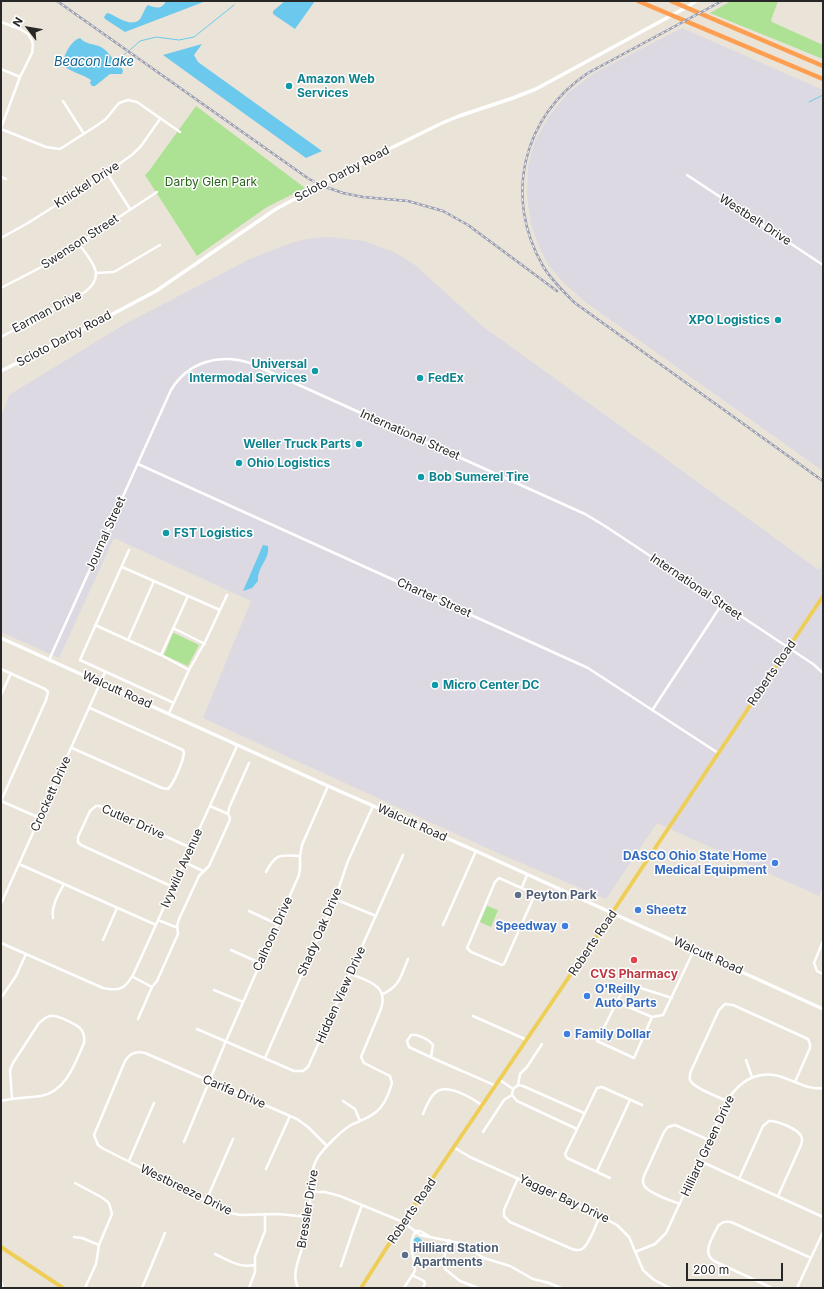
<!DOCTYPE html>
<html>
<head>
<meta charset="utf-8">
<style>
	body { margin:0 }
	#map { position:relative; width:824px; height:1289px; overflow:hidden; background:#eae3d8; font-family:Inter,sans-serif }
	canvas { display:block }
	.frame { position:absolute; inset:0; border:2px solid #272727; pointer-events:none }
	.north { position:absolute; left:8px; top:8px; width:40px; height:40px; -webkit-text-stroke:3px #fff; paint-order:stroke; rotate:301deg; font-size:11px; font-weight:700; line-height:16px; text-align:center; color:#272727 }
	.north::after { content:''; display:block; margin:auto; width:14px; height:18px; background:#272727; clip-path:polygon(50% 0,100% 100%,50% 72%,0 100%) }
	.scale { position:absolute; left:686px; top:1263px; width:97px; height:18px; box-sizing:border-box; border:2px solid #272727; border-top:0; padding-left:5px; font-size:12px; line-height:14px; white-space:nowrap; color:#272727; -webkit-text-stroke:3px #fff; paint-order:stroke }
</style>
</head>
<body>
<div id="map">
<canvas width="824" height="1289"></canvas>
<div class="frame"></div>
<div class="north">N</div>
<div class="scale">200 m</div>
</div>
<script>
const c = document.querySelector('canvas').getContext('2d');
c.lineJoin = 'round';
function fill(path, color) { c.fillStyle = color; c.fill(path, 'evenodd'); }
function trace(path, color, width, dash) { c.strokeStyle = color; c.lineWidth = width; c.lineCap = dash ? 'butt' : 'round'; c.setLineDash(dash || []); c.stroke(path); }
function label(font, color, halo, rows, align = 'center') {
  c.font = font + ' Inter,sans-serif'; c.lineWidth = 3; c.setLineDash([]); c.textBaseline = 'middle'; c.strokeStyle = halo; c.fillStyle = color; for (const [text, x, y, turn = 0] of rows) {
    c.save(); c.translate(x, y); c.rotate((+turn || 0) * Math.PI / 180); c.textAlign = isNaN(turn) ? turn : align; if (halo) c.strokeText(text, 0, 0); c.fillText(text, 0, 0); c.restore();
  }
}
fill(new Path2D(`
	M682,28l141,62v381l-239,-170 -21,-19 -15,-17 -10,-21 -7,-20 -4,-28 1,-30 7,-25 14,-25 19,-23 26,-20z
	M327,237l37,4 30,11 21,13 66,60 338,245 4,-6v323l-4,9 -162,-73 -51,76 -106,-45 -297,-136 48,-117 -137,-63 -55,120 -58,-26v-215l8,-22 116,-71 125,-65 38,-15 18,-5z`), '#dcd9e2');
fill(new Path2D(`
	M731,1h47l-7,19 1,2 51,23v14l-113,-46z
	M196,106l109,82 -38,19 -70,49 -52,-81 4,-4z
	M173,633h1l25,12 -11,21 -24,-11z
	M487,906l11,4 -7,17 -11,-5z`), '#ade194');
fill(new Path2D(`
	M166,1h40l-81,31 -20,-13 -1,-2 3,-4c9,2 24,16 33,6 3,-4 4,-10 8,-14 7,3 14,5 18,-4z
	M285,1h30l-20,28 -22,-15v-3z
	M80,38c6,7 13,5 21,9 7,4 11,11 16,17h3l3,7 -1,3h-12l-15,12h-3l-2,-3 1,-3c-8,-6 -24,-9 -29,-16 3,-10 8,-23 18,-26z
	M202,44l-8,11 4,7 124,89 -16,7 -143,-103z
	M263,545l5,1c2,14 -11,20 -10,35l-6,7 -9,3z
	M417,1237l4,2 1,3 -1,8 -3,2 -4,-2v-11z`), '#6ac9ed');
trace(new Path2D(`
	M130,50l10,-9 16,-4 23,3 15,-3 40,-32
	M115,61l11,-8
	M809,102l14,-7`), '#6ac9ed', 1);
trace(new Path2D(`
	M1,22l19,7 8,5 4,7 1,4 -1,8 -12,24 -19,51
	M1,69l19,8
	M63,101l21,33
	M1,129l45,18 14,2 36,-23 10,-7 13,-16 9,-3 9,2 43,30
	M107,173l23,36
	M687,175l136,90
	M1,177l5,2
	M1,238l27,-15 79,-50 26,-19 8,-8 19,-27
	M97,273l17,-1 46,-27
	M1,288l50,-26 106,-70
	M1,337l84,-45c22,-17 6,-31 -6,-48
	M138,464l450,204 130,85
	M129,550l-49,110 94,43
	M122,567l98,43
	M95,625l66,30 28,15
	M173,628l32,16
	M128,640l26,-59
	M161,655l27,-59
	M49,660l122,-270c17,-28 48,-37 79,-27l335,151 20,12 184,122 24,16 10,9
	M1,669l44,20 3,3 -2,8 -45,101 39,17
	M1,695l10,-22
	M653,709l69,-105
	M169,713l20,-43 17,-30 21,-45
	M72,748l90,40 6,1c6,-6 15,-27 16,-36l-1,-3 -93,-42
	M228,814l1,-6 20,-45
	M184,862l19,9
	M19,864l137,61
	M266,872c10,-19 14,-17 34,-16
	M499,878l36,16 -31,70 -2,1 -31,-13 -4,-4 28,-66z
	M173,887l-92,-42 -3,-3v-5l12,-26 6,-5h4l91,42
	M522,887l5,-12
	M335,899l41,17
	M1,904l104,-232
	M249,911l28,13
	M53,918c-2,-12 5,-23 11,-34
	M158,920l20,8
	M443,925l33,-74
	M103,940l14,-32
	M823,941l-9,22 3,8 6,3
	M1,943l102,45c17,4 23,0 31,-15l103,-227
	M231,950l29,13
	M133,977l19,10
	M214,990l29,12
	M383,994c17,-8 18,-18 25,-35
	M1,998l15,-22 10,-22
	M617,1002l35,15 11,-2 31,-65
	M473,1016l54,24
	M652,1017l-18,41 -37,-17 28,-55 3,-2 44,14
	M138,1019l14,-32 5,-6 21,-47 -1,-8 2,-7 20,-43 10,-10 20,-44 1,-4 -2,-4 -18,-8
	M197,1029l97,42h9l5,-4 95,-212
	M431,1057l2,-12c-4,-6 -16,-11 -22,-10l-4,6 2,6c29,14 58,26 87,39
	M265,1058l70,-159 13,-38 25,-55
	M746,1060l6,17
	M500,1080l13,9 -1,6 5,6 60,28
	M518,1085l2,-11 7,-7 15,-23
	M513,1089l5,-4 5,1 61,27
	M1,1101c13,-4 27,-3 40,-5 25,-5 34,-32 43,-53 2,-14 -7,-18 -18,-23 -5,-2 -11,-5 -16,-4 -5,1 -7,4 -11,7l-26,40 -3,7 2,29
	M343,1101l12,8 5,12
	M727,1101c-8,-4 -34,-13 -37,-21 -1,-3 0,-6 1,-9l28,-61 6,-6 8,1 75,34 2,5v4l-15,34
	M423,1114c3,-7 6,-16 12,-21 11,-11 37,5 48,13
	M483,1132l21,-32 8,-5
	M184,1142l42,-101 73,-166 1,-7v-12l2,-11 26,-59
	M455,1148l15,9 126,57 21,11 12,12 14,33 11,10 16,8
	M129,1161l25,-58
	M700,1161l123,56
	M266,1169l24,-53
	M597,1171l33,-71
	M518,1178l-14,32v6l6,6 62,27c3,1 7,2 10,0 7,-4 15,-26 18,-34
	M610,1178l-43,-20 -2,-4 1,-2 31,-64 5,-1 40,18
	M739,1179l24,-53 6,-5c7,-1 29,8 32,15 2,3 1,6 0,9l-23,51
	M75,1183l26,14 7,5 2,4 2,8 -13,31 -3,19 -11,24
	M311,1192h14l15,4 63,26 17,13 39,8 25,15 26,8 23,13 16,4 12,5
	M206,1201l27,-62
	M680,1204c-8,-3 -33,-11 -36,-19 -2,-3 -1,-6 0,-9l20,-44 4,-5 7,-2 34,15
	M309,1217l-31,-3 -38,1 -10,-2 -128,-65 -4,-3 -4,-10 31,-74c5,-8 11,-10 20,-8l152,66 11,8 19,19
	M416,1231h4l9,5
	M74,1237l8,1 17,7
	M449,1240l-6,21 2,8 15,12 18,7
	M635,1252l20,-8 11,-11 61,-132c14,-23 35,-33 60,-22 12,4 23,11 36,9
	M215,1254c13,6 24,14 39,11
	M341,1266l12,-36 9,-25
	M412,1275l12,6 1,3 -2,4
	M1,1281l2,7
	M142,1288l23,-55
	M249,1288l6,-16v-15l10,-26v-17
	M298,1288c-8,-15 4,-35 7,-50 2,-7 3,-14 4,-21 3,-21 -2,-42 9,-60 7,-10 23,-26 33,-32 8,-4 18,-7 25,-13 8,-6 13,-19 16,-29l-2,-7 -26,-13 -3,-6 20,-48c8,-24 -14,-28 -30,-35
	M404,1288l11,-17c0,-16 -9,-25 1,-40
	M772,1288l-58,-27c-13,-8 -1,-24 4,-35 4,-4 7,-5 13,-4l80,36
	M797,1288l26,-56`), '#fff', 2.5);
trace(new Path2D(`
	M1,371l72,-36 83,-44 120,-82 103,-55 61,-30 19,-8 54,-18 23,-9 151,-82 9,-6
	M1,638l327,148 148,65 347,158`), '#fff', 3.5);
trace(new Path2D(`
	M1,1247l62,41
	M361,1288l42,-66 193,-285 227,-341`), '#efce58', 4);
trace(new Path2D(`
	M638,1l185,78
	M671,1l152,65`), '#fd9e50', 4.5);
const rail = new Path2D(`
	M57,1l252,178 14,7 20,7 20,4 45,4 35,10 25,14 89,66
	M722,1l-134,72c-65,43 -85,124 -45,193 8,14 20,25 32,37l248,178`);
trace(rail, '#9c9fb2', 2.5);
trace(rail, '#fff', 1, [3]);
for (const [x, y, r, color] of [
	[289,86,4,"#0f9aa8"],
	[778,320,4,"#0f9aa8"],
	[315,371,4,"#0f9aa8"],
	[420,378,4,"#0f9aa8"],
	[359,444,4,"#0f9aa8"],
	[239,463,4,"#0f9aa8"],
	[421,477,4,"#0f9aa8"],
	[166,533,4,"#0f9aa8"],
	[435,685,4,"#0f9aa8"],
	[775,863,4,"#3f7fe0"],
	[518,895,4,"#5c6f8a"],
	[638,910,4,"#3f7fe0"],
	[565,926,4,"#3f7fe0"],
	[634,960,4,"#e0444e"],
	[587,996,4,"#3f7fe0"],
	[567,1034,4,"#3f7fe0"],
	[405,1255,4,"#5c6f8a"]
]) { const dot = new Path2D(); dot.arc(x, y, r, 0, 2 * Math.PI); c.fillStyle = color; c.fill(dot); trace(dot, '#fff', 1.5); }
label('bold 12px', '#0d838f', '#fff', [
	["Amazon Web",297,79],
	["Services",297,93],
	["XPO Logistics",770,320,"right"],
	["Universal",307,364,"right"],
	["Intermodal Services",307,378,"right"],
	["FedEx",428,378],
	["Weller Truck Parts",351,444,"right"],
	["Ohio Logistics",247,463],
	["Bob Sumerel Tire",429,477],
	["FST Logistics",174,533],
	["Micro Center DC",443,685]
], 'left');
label('12px', '#272727', '#fff', [
	["Scioto Darby Road",342,174,-28],
	["Knickel Drive",87,185,-33],
	["Westbelt Drive",755,220,33],
	["Swenson Street",80,242,-33],
	["Earman Drive",47,312,-28],
	["Scioto Darby Road",64,339,-28],
	["International Street",410,435,24],
	["Journal Street",106,534,-66],
	["International Street",696,587,34],
	["Charter Street",434,598,24],
	["Roberts Road",772,673,-56],
	["Walcutt Road",117,690,24],
	["Crockett Drive",51,794,-66],
	["Cutler Drive",133,822,24],
	["Walcutt Road",412,823,24],
	["Ivywild Avenue",182,868,-66],
	["Shady Oak Drive",320,932,-67],
	["Calhoon Drive",273,934,-66],
	["Roberts Road",593,943,-56],
	["Walcutt Road",708,956,24],
	["Hidden View Drive",341,995,-66],
	["Carifa Drive",234,1092,23],
	["Hilliard Green Drive",708,1146,-65],
	["Westbreeze Drive",186,1190,26],
	["Yagger Bay Drive",564,1199,25],
	["Bressler Drive",308,1209,-81],
	["Roberts Road",412,1211,-56]
]);
label('12px', '#276219', '#fff', [
	["Darby Glen Park",211,182]
]);
label('bold 12px', '#366cbe', '#fff', [
	["DASCO Ohio State Home",767,856,"right"],
	["Medical Equipment",767,870,"right"],
	["Sheetz",646,910],
	["Speedway",557,926,"right"],
	["O'Reilly",595,989],
	["Auto Parts",595,1003],
	["Family Dollar",575,1034]
], 'left');
label('bold 12px', '#4e5e75', '#fff', [
	["Peyton Park",526,895],
	["Hilliard Station",413,1248],
	["Apartments",413,1262]
], 'left');
label('bold 12px', '#be3a42', '#fff', [
	["CVS Pharmacy",634,974]
]);
label('italic 13px', '#0e6495', '#fff', [
	["Beacon Lake",94,62]
]);
</script>
</body>
</html>
